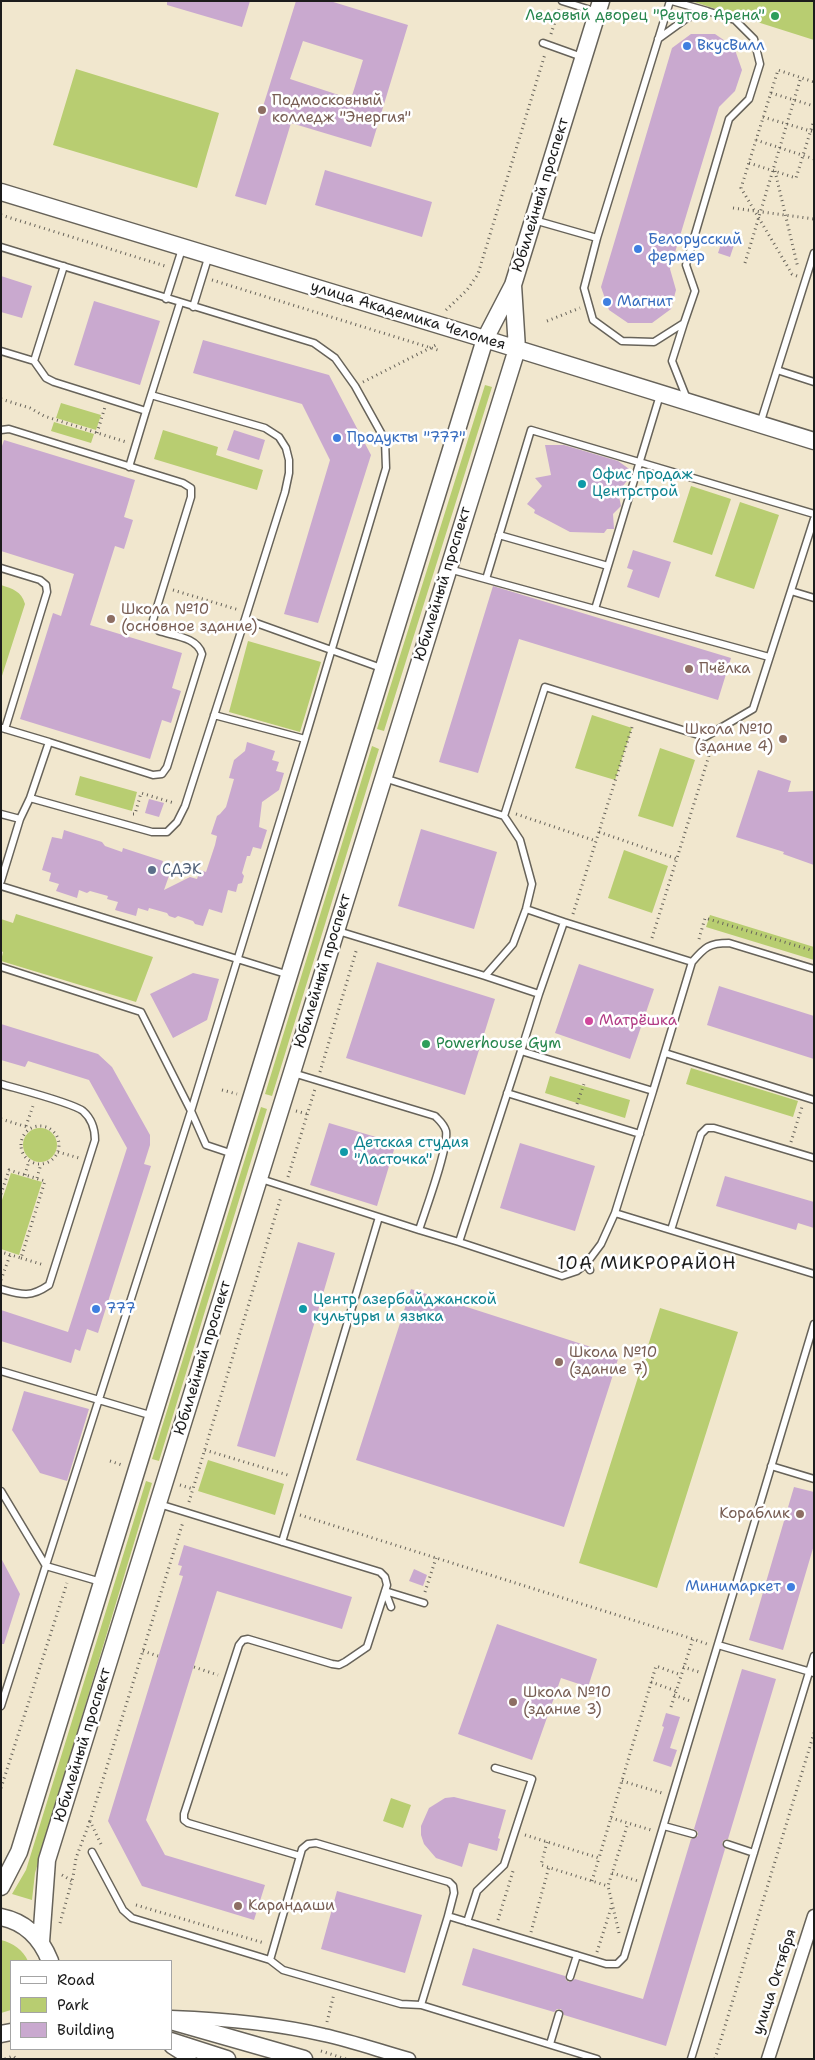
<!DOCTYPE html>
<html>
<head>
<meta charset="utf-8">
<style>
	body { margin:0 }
	#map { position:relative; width:815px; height:2060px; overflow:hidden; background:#f1e7ce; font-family:"Shantell Sans",sans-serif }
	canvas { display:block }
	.frame { position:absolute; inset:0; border:2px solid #1c1c1c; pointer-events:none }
	.legend { position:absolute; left:10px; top:1960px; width:162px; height:90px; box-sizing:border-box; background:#fff; border:1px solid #a4a4a4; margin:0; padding:6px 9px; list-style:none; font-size:15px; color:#1c1c1c }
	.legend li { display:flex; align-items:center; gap:10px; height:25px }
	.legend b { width:25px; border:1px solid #a4a4a4 }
</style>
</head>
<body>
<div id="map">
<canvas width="815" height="2060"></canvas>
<div class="frame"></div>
<ul class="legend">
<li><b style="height:6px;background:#fff"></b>Road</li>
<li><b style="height:14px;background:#b8cd71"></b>Park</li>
<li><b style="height:14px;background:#c9a9cf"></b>Building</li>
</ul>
</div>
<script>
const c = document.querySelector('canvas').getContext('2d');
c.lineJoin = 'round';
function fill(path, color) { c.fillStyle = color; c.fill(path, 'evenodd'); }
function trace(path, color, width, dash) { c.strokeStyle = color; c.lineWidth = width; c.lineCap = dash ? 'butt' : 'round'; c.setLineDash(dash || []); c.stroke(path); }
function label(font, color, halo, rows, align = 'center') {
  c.font = font + ' "Shantell Sans",sans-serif'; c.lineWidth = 5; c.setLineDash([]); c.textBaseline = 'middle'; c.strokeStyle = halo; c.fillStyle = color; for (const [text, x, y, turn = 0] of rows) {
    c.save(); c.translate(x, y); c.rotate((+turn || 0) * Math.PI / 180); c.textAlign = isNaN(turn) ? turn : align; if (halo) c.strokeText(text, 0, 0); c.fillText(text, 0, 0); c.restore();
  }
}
fill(new Path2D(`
	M691,1h123v39z
	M76,69l143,44 -22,75 -144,-43z
	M485,385l7,2 -108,344 -7,-2z
	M61,403l40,12 -5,15 -40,-12z
	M54,422l40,12 -3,9 -40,-12z
	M163,430l55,17 -2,8 47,15 -6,20 -103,-31z
	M691,486l40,13 -19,56 -39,-13z
	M740,502l39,13 -25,74 -39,-13z
	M1,585c12,4 20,6 24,19l-24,75z
	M248,641l73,21 -21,70 -71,-20z
	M592,715l40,13 -17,52 -40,-12z
	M372,746l7,3 -107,347 -7,-2z
	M660,748l35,12 -22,67 -35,-11z
	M80,776l57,16 -5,19 -57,-16z
	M624,850l44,16 -16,47 -44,-15z
	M16,914l137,43 -17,45 -135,-41 2,-9 -2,-1v-32l12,4z
	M710,915l104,32v13l-108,-33z
	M691,1068l107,33 -5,16 -107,-33z
	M550,1076l80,24 -5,18 -80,-25z
	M261,1107l6,2 -108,352 -7,-2z
	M23 1145a17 17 0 1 1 34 0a17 17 0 1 1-34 0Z
	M11,1173l31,9 -23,73 -18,-6v-46z
	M660,1308l78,24 -81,256 -78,-25z
	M208,1460l76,24 -9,31 -77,-24z
	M146,1481l6,2 -117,390 -3,27 -20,-6 14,-24z
	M391,1798l20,7 -8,23 -20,-7z
	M1,1940c12,3 22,10 27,21h-17v49l-10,3z`), '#b8cd71');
fill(new Path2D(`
	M167,1h83l-8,26 -75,-22z
	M296,1h34l78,24 -37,122 -80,-24 -25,82 -31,-9zM303,41l60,19 -12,39 -61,-20z
	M691,34h24l19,13 8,23 -7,21 -16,16 -49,162 6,21 -5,19 -19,14h-24l-19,-13 -8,-23 71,-239z
	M325,170l107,32 -10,35 -107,-32z
	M722,241l12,4 -4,12 -12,-4z
	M1,276l31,10 -10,32 -21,-6z
	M94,301l66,20 -20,64 -66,-20z
	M203,340l126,35 42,80 -53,168 -34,-9 46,-154 -28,-56 -109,-31z
	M234,430l31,10 -6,20 -32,-10z
	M4,440l131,40 -11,37 9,3 -9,29 -9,-3 -25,79 92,28 -10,35 9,3 -10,32 -9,-3 -12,39 -130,-40 33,-106 8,3 13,-42 -73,-23v-102z
	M545,445h19l54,16 14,10 -2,6 -12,15 3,14 -8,8 1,15h-7l-3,4 -34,-1 -36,-19 1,-3 -8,-6 15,-18 -7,-8 16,-3z
	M633,550l38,12 -12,36 -32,-11 6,-17 -6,-2z
	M493,586l238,72 -13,42 -199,-61 -41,134 -39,-11z
	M247,742l28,9 -3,9 7,2 -3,9 8,2 -5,17 -17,12 -3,25 8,3 -6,19 -8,-2 -3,9h-3l-5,17 2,3 -2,7 -4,1 -2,8 -8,-2 -6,23 -13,-4 -6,17 -8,-2 -2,-3 -15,-5 -3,2 -6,-2 -2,-3 -18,-5 -1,3 -10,-3 -2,8 -21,-6 3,-8 -11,-3 1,-3 -18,-5 -3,2 -8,-3 -2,8 -21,-7 3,-7 -10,-3 2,-8 -9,-3 10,-33 10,2 2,-9 38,12 3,4 17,6 1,-4 40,13 -3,9 10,3 -6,17 26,-13 7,2 3,-9 6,2 9,-27 2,-9 -6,-2 6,-18 3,-2 6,-7 8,-28 -5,-1 5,-18 11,-9z
	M758,770l33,11 -3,11 26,-1v74l-31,-11 1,-2 -48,-15z
	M149,799l15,4 -5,14 -14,-4z
	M421,829l76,23 -23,77 -76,-23z
	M377,962l118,37 -30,96 -119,-37z
	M579,964l75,25 -24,70 -75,-26z
	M193,973l26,6 -12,41 -34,18 -23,-44z
	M719,986l95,30v43l-107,-34z
	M1,1024l97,30 14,13 38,68v10l-6,19 7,2 -53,167 -11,-4 -7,22 -5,-2 -4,14 -70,-22v-31l67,22 59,-184 -38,-68 -61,-19 -3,6 -24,-7z
	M329,1123l67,20 -19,63 -67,-21z
	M520,1143l75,23 -20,65 -75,-23z
	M725,1176l89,26v26l-16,-5 -2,7 -80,-24z
	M298,1242l37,11 -60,204 -38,-11z
	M411,1289l208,67 -55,171 -208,-67z
	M24,1391l65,18 -22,72 -27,-8 -28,-43z
	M794,1487l20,5v53l-31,105 -34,-10z
	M184,1545l168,52 -10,32 -125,-38 -71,229 19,35 100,30 -11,35 -112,-34 -34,-65 75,-245 -4,-1 3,-9 -4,-1z
	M1,1558l19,36 -16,50h-3z
	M414,1569l13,6 -4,11 -14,-5z
	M497,1624l100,35 -9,28 -27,-9 -29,82 -74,-26z
	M742,1669l34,10 -48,160 -4,1 -2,3 3,6 -59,197 -102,-31 -3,-6h-4l-3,3 -92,-27 11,-37 92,28 1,4 3,2 6,-3 68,20 48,-160 7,-3v-4l-4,-3z
	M666,1713l14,4 -10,31 7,2 -6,17 -18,-6 11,-34 -2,-1z
	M454,1797l52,13 -8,28 2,1 -3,12 -28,-8 -7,24 -26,-9 -12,-14 -3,-9v-9l8,-18 16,-10z
	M337,1891l85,24 -17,58 -84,-24z`), '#c9a9cf');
const service = new Path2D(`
	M562,1l35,11
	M672,1l35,10
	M658,39l29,-21 20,-7 28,9 19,19 6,25 -11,35 -20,20 -43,146 9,26 -11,32 -30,19 -32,-1 -29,-21 -9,-32 13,-50 73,-237
	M543,43l39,14
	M534,220l63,18
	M1,247l313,96 21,15 20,28 30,54 1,28 -81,271
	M64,266l-30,95 12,17 8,4 92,29 34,-108
	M166,299l16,-50
	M193,307l16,-52
	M684,323l-12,38 15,38
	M1,351l33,10
	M777,370l37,12
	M151,395l114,33 14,9 7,11 3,12v13l-4,19 -40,127 139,50
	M760,424l54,-171
	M1,430l8,-1 174,54 8,5v9l-38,123 1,7 5,4c15,5 38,6 43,23l-35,113 -5,7 -9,1 -104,-33 -19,56
	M129,467l17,-56
	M499,535l109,31
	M1,568l39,12 6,5 1,7 -42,137
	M449,569l320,88
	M486,579l45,-149 283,84
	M791,591l23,7
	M595,609l65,-214
	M2,728l47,14
	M1,814l19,5
	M504,816l41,-129 160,50 48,-28 61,-190
	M1,881l19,-62 10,-21 122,34h15l10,-10 8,-16 60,-187
	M1,886l288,89
	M526,909l38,13
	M338,931l147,45 28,-32 13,-35 6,-25 -12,-44 -16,-24 -120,-38
	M1,967l140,45 50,99 15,34 27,9
	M485,976l54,18 -18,57 132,40 39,-129c13,-15 17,-19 37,-19l85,26
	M539,994l25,-72 128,40
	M521,1051l-62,191 103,34 15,-5 9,-7 15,-20 14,-31 38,-122
	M665,1053l149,47
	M1,1084c17,5 72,19 82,27 9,8 12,18 12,29l-46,145c-19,13 -27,10 -48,4
	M507,1093l133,41
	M261,1179l158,51c6,-19 30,-83 27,-99 -2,-7 -6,-10 -11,-15l-142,-43
	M615,1213l199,61
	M419,1230l40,12
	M671,1230l30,-96 6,-6h7l100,30
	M586,1264l4,6
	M1,1371l152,45
	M771,1466l43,13
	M1,1491l45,75 55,16
	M159,1504l221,68 5,5 2,8 -20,62 -22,15 -6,3 -7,-1 -84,-25 -5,1 -4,5 -55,169v6l4,3 112,33
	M282,1542l97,-325
	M385,1591l39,12
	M385,1591l6,16
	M718,1645l96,28
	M1,1706l190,-595 114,-372 -91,-24
	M664,1826l29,8
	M727,1844l27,9
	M92,1852l31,58 9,8 138,42 13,10 118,34 20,1 176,54
	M467,1922l10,-31 27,-26 28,-86 -37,-11
	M270,1960l32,-111 6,-5 8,-1 133,39 4,4 1,7 -6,23
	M570,1977l7,-22
	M421,2005l27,-89 158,48h11l7,-7 190,-633
	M550,2044l9,-30
	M691,2059l123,-403`);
const minor = new Path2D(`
	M171,2017c51,2 103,6 153,18 28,6 56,16 85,24
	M171,2047l19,12
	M768,2059l46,-143`);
const tertiary = new Path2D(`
	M1,192l484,147 329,102
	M1,1887l18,-35 466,-1513 28,-54
	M1,1917c25,5 40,21 49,44
	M41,1942l6,-82 470,-1511 -4,-64 88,-284
	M171,2021l133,38
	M1,2034l10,-2
	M171,2041l56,18`);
trace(service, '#67635a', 9);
trace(minor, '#67635a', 15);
trace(tertiary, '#67635a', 19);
trace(new Path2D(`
	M551,34l8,-25
	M771,93l43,13
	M763,117l51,15
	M756,140l58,19
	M749,163l47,15 18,-58
	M775,171l23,97
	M733,208l81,11
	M1,215l164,51
	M745,263l56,-186
	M797,276l-5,-2 -51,-86 37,-118 36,12
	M212,280l229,71
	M446,310l21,-20 11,-16 67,-220
	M547,321l33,-13
	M363,382l75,-38
	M1,399l29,9 14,8 82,26
	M97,433l8,-26
	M173,590l66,20
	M133,814h2l6,-21 33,10
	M516,814l80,27
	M599,832l78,27
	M573,914l60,-190
	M652,938l60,-192
	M699,939l6,-21 109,33
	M320,1072l37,-124
	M222,1090l15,4
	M577,1104l8,-23
	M296,1111l11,3
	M1,1119l26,8
	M26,1126l8,-23
	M21 1145a19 19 0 1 1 38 0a19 19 0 1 1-38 0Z
	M791,1142l11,-35
	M58,1152l21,6
	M25,1175l4,-14
	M288,1177l27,-88
	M37,1178l4,-14
	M1,1194l8,-24 36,11 -24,77 -20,-6
	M21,1258l23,7
	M1,1280l9,-25
	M205,1450l86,26
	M110,1461l12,4
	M180,1485l13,4
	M189,1502l92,-305
	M300,1515l393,124
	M425,1592l11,-34
	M143,1651l15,5
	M194,1667l24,8
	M683,1667l16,5
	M651,1682l25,9
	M674,1695l16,6
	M671,1707l22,-68 14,5
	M622,1781l40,12
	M1,1788l66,-205
	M611,1818l40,12
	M525,1835l74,23 57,-192 25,9
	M547,1842l-6,23 67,21
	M101,1844l-11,-23 93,-299
	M612,1873l26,8
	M62,1875l10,6
	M592,1881l7,-23
	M136,1905l128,38
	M498,1920l15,-49
	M60,1923l13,-46 3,-19 14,-37
	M531,1932l18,-65
	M619,1933l-11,-47 20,-63
	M597,1952l15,-47
	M327,2022l7,-28
	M321,2051l25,8
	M5,2059l8,-3 4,3
	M715,2059l99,-326`), '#67635a', 3, [1, 4]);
trace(service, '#fff', 6);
trace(minor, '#fff', 12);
trace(tertiary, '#fff', 16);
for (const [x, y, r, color] of [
	[775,16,5,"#2e9e5b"],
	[687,46,5,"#3f7fe0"],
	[262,110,5,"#8d6e63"],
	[638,249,5,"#3f7fe0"],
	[607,302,5,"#3f7fe0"],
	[337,438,5,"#3f7fe0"],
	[582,484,5,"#0f9aa8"],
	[111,619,5,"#8d6e63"],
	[689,669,5,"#8d6e63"],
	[783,739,5,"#8d6e63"],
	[152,870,5,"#5c6f8a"],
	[589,1021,5,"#d1479c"],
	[426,1044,5,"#2e9e5b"],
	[344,1152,5,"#0f9aa8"],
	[96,1309,5,"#3f7fe0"],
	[303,1309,5,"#0f9aa8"],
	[559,1362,5,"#8d6e63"],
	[800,1514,5,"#8d6e63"],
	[791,1587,5,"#3f7fe0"],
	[513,1702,5,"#8d6e63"],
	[238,1906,5,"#8d6e63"]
]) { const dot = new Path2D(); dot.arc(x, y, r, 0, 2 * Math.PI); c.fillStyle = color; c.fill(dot); trace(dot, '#fff', 2); }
label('15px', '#27864d', '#fff', [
	["Ледовый дворец \"Реутов Арена\"",765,16],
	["Powerhouse Gym",436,1044,"left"]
], 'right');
label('15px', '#366cbe', '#fff', [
	["ВкусВилл",697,46],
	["Белорусский",648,240],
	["фермер",648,257],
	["Магнит",617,302],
	["Продукты \"777\"",347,438],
	["777",106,1309],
	["Минимаркет",781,1587,"right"]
], 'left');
label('15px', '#785e54', '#fff', [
	["Подмосковный",272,101],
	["колледж \"Энергия\"",272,118],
	["Школа №10",121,610],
	["(основное здание)",121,627],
	["Пчёлка",699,669],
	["Школа №10",773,730,"right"],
	["(здание 4)",773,747,"right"],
	["Школа №10",569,1353],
	["(здание 7)",569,1370],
	["Кораблик",790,1514,"right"],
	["Школа №10",523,1693],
	["(здание 3)",523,1710],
	["Карандаши",248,1906]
], 'left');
label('15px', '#1c1c1c', '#fff', [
	["Юбилейный проспект",541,195,-73],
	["улица Академика Челомея",408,316,17],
	["Юбилейный проспект",443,584,-73],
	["Юбилейный проспект",323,971,-73],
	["Юбилейный проспект",203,1358,-73],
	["Юбилейный проспект",83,1745,-73],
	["улица Октября",775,1982,-72]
]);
label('15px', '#0d838f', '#fff', [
	["Офис продаж",592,475],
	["Центрстрой",592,492],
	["Детская студия",354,1143],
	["\"Ласточка\"",354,1160],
	["Центр азербайджанской",313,1300],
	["культуры и языка",313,1317]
], 'left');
label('15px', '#4e5e75', '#fff', [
	["СДЭК",162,870]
], 'left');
label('15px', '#b23c85', '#fff', [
	["Матрёшка",599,1021]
], 'left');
c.letterSpacing = '1px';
label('18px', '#1c1c1c', '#fff', [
	["10А МИКРОРАЙОН",647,1264]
]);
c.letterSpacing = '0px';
</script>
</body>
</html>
